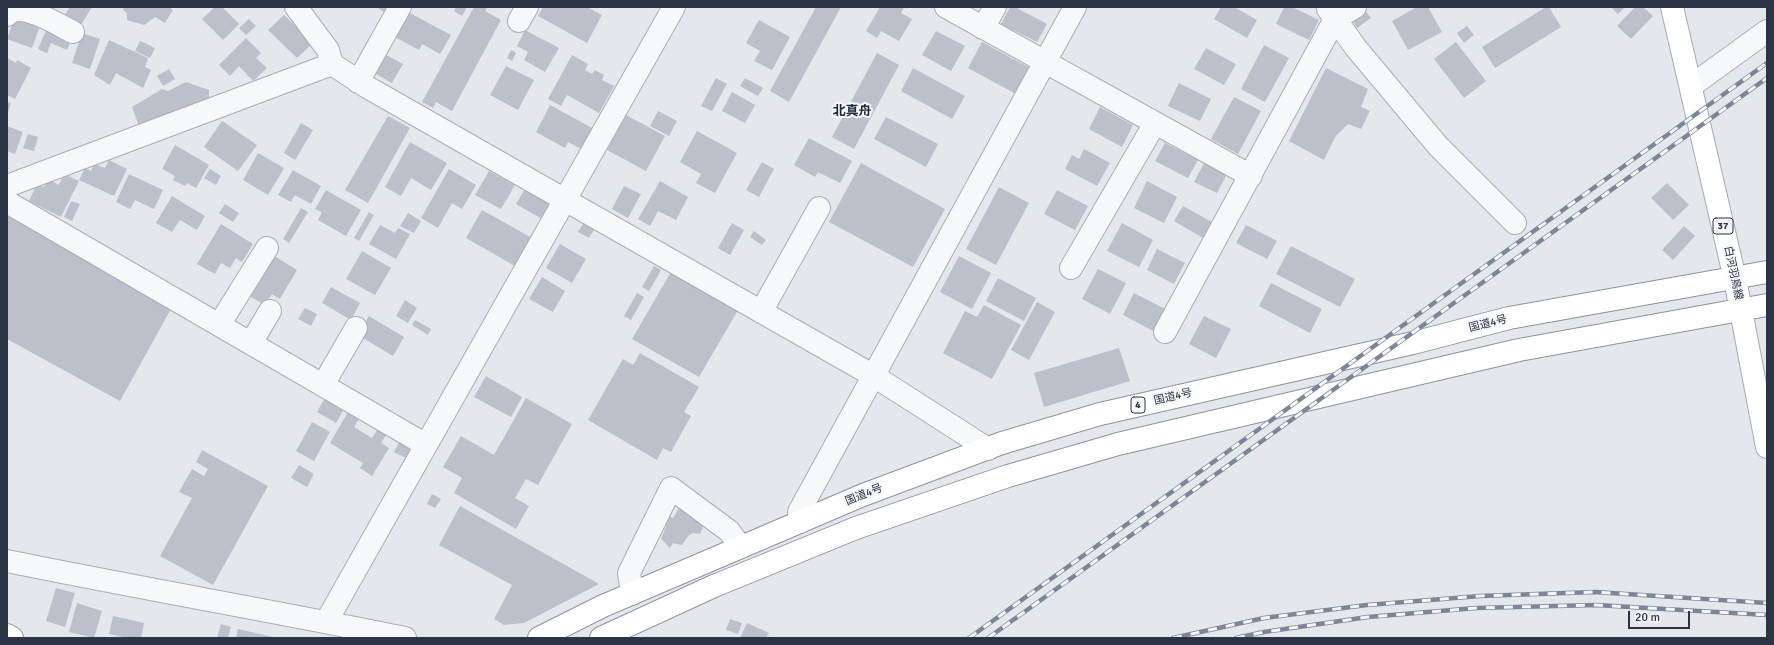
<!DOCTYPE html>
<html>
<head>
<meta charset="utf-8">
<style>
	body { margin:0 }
	#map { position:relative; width:1774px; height:645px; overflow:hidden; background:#e4e7ec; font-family:Signika,sans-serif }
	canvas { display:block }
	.frame { position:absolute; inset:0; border:8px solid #2b3445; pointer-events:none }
	.scale { position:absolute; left:1628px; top:611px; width:62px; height:18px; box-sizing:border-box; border:2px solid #2b3445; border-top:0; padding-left:5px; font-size:12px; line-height:14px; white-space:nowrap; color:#2b3445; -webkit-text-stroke:3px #f4f6f9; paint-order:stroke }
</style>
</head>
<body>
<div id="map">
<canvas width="1774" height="645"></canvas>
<div class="frame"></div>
<div class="scale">20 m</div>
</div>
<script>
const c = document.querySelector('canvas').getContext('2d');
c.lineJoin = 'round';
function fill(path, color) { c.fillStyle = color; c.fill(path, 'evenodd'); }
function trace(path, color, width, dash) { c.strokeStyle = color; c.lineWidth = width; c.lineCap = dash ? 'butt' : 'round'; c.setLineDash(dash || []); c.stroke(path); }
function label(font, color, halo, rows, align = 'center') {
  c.font = font + ' Signika,"Noto Sans JP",sans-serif'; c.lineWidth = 4; c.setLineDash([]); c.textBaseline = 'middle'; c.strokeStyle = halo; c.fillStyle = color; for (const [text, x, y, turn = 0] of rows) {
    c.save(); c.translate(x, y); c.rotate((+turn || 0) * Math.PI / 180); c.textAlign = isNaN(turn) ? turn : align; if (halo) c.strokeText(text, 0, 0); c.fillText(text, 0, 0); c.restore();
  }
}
fill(new Path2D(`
	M70,7h22l-13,21 -16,-10z
	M124,7h45l4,3 -8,13 -10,-6 -11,8 -17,-5v-7l-4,-3z
	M215,7h7l17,17 -16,16 -21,-21z
	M376,7h11l-3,5z
	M456,7h11l-5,9 -8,-5z
	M474,7h14l-3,4 16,9 -49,91 -16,-9 -3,6 -11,-6z
	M543,7h44l15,8 -15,28 -49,-27z
	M816,7h25l-52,95 -19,-11z
	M880,7h24l-3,6 11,6 -13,22 -18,-10 -4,7 -11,-7z
	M1010,7h5l32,17 -10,18 -36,-18z
	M1221,7h13l23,13 -10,18 -33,-19z
	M1284,7h8l27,13 -10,20 -33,-16z
	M1417,7h11l14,25 -34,18 -16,-29z
	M1546,7h3l12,20 -66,41 -13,-21z
	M1611,7h14l-7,7z
	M1635,7h8l10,9 -22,23 -14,-13z
	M1365,10l6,8 -14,10 -5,-8z
	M408,12l43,23 -11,19 -18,-10 -3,6 -24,-13z
	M284,15l29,28 -16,15 -29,-28z
	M15,17l25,9 -8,22 -25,-9z
	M249,19l7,7 -10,9 -7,-7z
	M759,20l31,17 -18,33 -18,-9 6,-10 -14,-8z
	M48,26l25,11 -6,13 -16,-7 -4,10 -9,-4z
	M1467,26l7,9 -10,8 -7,-10z
	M525,30l34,18 -14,24 -21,-12 4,-8 -11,-6z
	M936,31l29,15 -14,25 -29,-16z
	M82,33l18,6 -10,30 -18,-6z
	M246,38l15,15 -5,5 11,10 -14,13 -14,-15 -9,10 -11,-11z
	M109,40l39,18 -3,9 6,3 -8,18 -27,-15 -6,12 -16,-10z
	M140,41l15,7 -5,10 -15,-7z
	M982,42l48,26 -14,26 -48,-26z
	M1456,42l30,39 -22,17 -30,-39z
	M1264,45l25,13 -24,44 -24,-13z
	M1206,48l30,16 -12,21 -30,-16z
	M511,50l5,3 -4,8 -5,-3z
	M877,53l22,12 -45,84 -22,-12z
	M386,55l17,9 -11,19 -16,-9z
	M572,55l16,9 -3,6 7,4 3,-4 9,5 -2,5 12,6 -15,27 -32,-18 -6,11 -13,-7z
	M7,58l9,5 1,-3 14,8 -16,31 -8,-4z
	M506,66l28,14 -16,30 -28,-15z
	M913,68l52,28 -13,23 -51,-28z
	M1326,68l42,21 -7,18 9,4 -9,18 -13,-5 -13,13 -11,23 -35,-19z
	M169,69l6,10 -12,7 -6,-10z
	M716,78l11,6 -15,27 -11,-5z
	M745,78l18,10 -5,8 -18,-10z
	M186,82l23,8v10l-70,26 -7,-19 30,-18 6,2z
	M1179,83l32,16 -11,22 -32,-15z
	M732,92l23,13 -10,18 -23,-12z
	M1234,97l27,14 -23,43 -27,-15z
	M7,102l4,1 -4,13z
	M550,105l44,24 -11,21 -15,-8 -3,6 -29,-16z
	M1100,107l33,18 -11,22 -33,-18z
	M658,111l19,10 -8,15 -19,-10z
	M626,115l39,21 -19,35 -39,-21z
	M388,116l22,12 -42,75 -23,-13z
	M886,117l52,27 -12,23 -52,-28z
	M222,121l35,24 -19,26 -34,-24z
	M301,123l12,7 -18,30 -11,-7z
	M7,126l16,6 -8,22 -8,-3z
	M697,131l40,22 -22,40 -19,-10 5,-9 -21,-12z
	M28,134l10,3 -4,14 -11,-3z
	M809,138l43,23 -12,22 -22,-11 -3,5 -21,-12z
	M410,142l37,21 -16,27 -20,-12 -10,18 -16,-9z
	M1165,143l33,17 -10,18 -33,-17z
	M175,145l34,20 -13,23 -9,-5 -2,3 -12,-6 2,-4 -13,-7z
	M1084,149l26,14 -13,23 -32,-17 7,-14 7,4z
	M258,153l26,15 -16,27 -25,-15z
	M109,160l18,9 -13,27 -35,-16 6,-12 6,3 3,-7 11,4z
	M762,162l12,7 -15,28 -13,-7z
	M861,163l84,46 -32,58 -84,-45z
	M1204,163l23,11 -10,19 -23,-11z
	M210,169l11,7 -5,9 -12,-7z
	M449,169l27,16 -14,24 -10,-6 -14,25 -17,-10z
	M293,170l28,16 -10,18 -16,-9 -4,7 -13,-7z
	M489,171l26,14 -14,24 -26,-14z
	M64,174l15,7 -18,36 -32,-16 8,-17 7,3 4,-8 11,6z
	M129,174l34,16 -9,19 -19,-9 -5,9 -14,-7z
	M660,181l28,16 -12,23 -18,-9 -8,15 -12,-7z
	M1147,181l30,16 -13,26 -30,-15z
	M1667,183l22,22 -16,15 -22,-22z
	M624,186l17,8 -13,24 -16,-9z
	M999,187l30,16 -33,62 -30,-16z
	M525,189l25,15 -8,15 -26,-15z
	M326,190l35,20 -15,26 -28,-16 4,-8 -7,-3z
	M1057,190l31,16 -13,24 -31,-16z
	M172,196l33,20 -8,14 -17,-10 -8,12 -16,-9z
	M71,201l9,3 -8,17 -8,-4z
	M225,204l14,9 -6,9 -14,-9z
	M1183,206l29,16 -9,16 -29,-17z
	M301,208l7,4 -19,31 -6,-4z
	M482,210l50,28 -17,28 -49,-28z
	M369,212l5,3 -15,26 -5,-3z
	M408,213l13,8 -7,12 -14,-7z
	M7,216l165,91 -52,94 -113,-62z
	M584,222l11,6 -6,10 -11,-6z
	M732,223l12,7 -14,25 -12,-7z
	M1122,223l31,17 -14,27 -32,-16z
	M221,224l32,20 -11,18 -6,-4 -6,10 -9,-5 -6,11 -18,-10z
	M380,225l15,8 3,-5 12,6 -14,25 -27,-15z
	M1246,225l31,16 -10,18 -31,-16z
	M1684,226l11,10 -22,24 -11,-10z
	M754,231l12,9 -4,5 -12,-8z
	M560,244l26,15 -14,24 -26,-15z
	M1291,246l64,33 -15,28 -64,-33z
	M1157,249l28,14 -11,21 -27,-14z
	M362,251l29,17 -16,27 -29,-16z
	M273,255l24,15 -17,29 -8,-5 -7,11 -16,-9z
	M959,256l32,17 -19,36 -32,-17z
	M654,266l7,4 -12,21 -7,-4z
	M1098,269l28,14 -16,31 -28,-15z
	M671,272l67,38 -39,67 -67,-38z
	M542,277l23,14 -12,21 -24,-13z
	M998,278l38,20 -12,23 -38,-20z
	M1271,283l51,26 -12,24 -51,-27z
	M331,287l29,16 -9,17 -29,-17z
	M637,293l7,4 -13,23 -7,-4z
	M1134,293l33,17 -12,22 -32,-17z
	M405,300l12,8 -9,15 -12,-7z
	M1037,302l18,10 -26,48 -18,-10z
	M984,305l37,20 -29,54 -49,-26 22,-42 12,6z
	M305,308l12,6 -6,12 -13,-7z
	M369,316l35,21 -11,19 -35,-21z
	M1204,316l27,13 -15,29 -27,-14z
	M415,320l16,9 -3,6 -16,-10z
	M1119,348l11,33 -86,26 -10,-34z
	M640,353l59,34 -15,25 7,4 -20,36 -8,-4 -6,12 -69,-40 35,-61 10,6z
	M486,376l36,21 -11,20 -37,-20z
	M326,396l19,11 -9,16 -19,-11z
	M526,398l46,26 -34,61 -12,-6 -11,19 14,8 -13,23 -62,-36 8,-15 -19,-11 18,-31 33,19z
	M348,412l11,7 -5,8 18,11 7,-11 9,5 -7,11 8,5 -17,28 -12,-8 3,-5 -33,-20z
	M312,422l18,10 -16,29 -18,-10z
	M401,439l14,7 -7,13 -14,-7z
	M202,450l66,36 -55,99 -53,-29 32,-58 -13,-6 13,-23 12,7 4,-7 -12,-7z
	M299,465l15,9 -7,13 -16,-9z
	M432,494l9,5 -6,9 -8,-4z
	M460,506l139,78 -75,39 -20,2 -10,-6 18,-34 -73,-40z
	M679,508l25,16 -4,10 -7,-1 -5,3 -6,9 -9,-2 -3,5 -9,-9 5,-13 -2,-2 5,-8 4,2z
	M56,588l19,5 -10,34 -19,-6z
	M77,603l25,8 -8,27 -25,-6z
	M113,616l31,7 -3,15h-13l-19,-4z
	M730,619l12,4 -4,11 -12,-4z
	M747,623l22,10 -3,5h-26z
	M221,624l10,3 -3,11h-11z
	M238,629l35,8v1h-37z`), '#bbc0ca');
const minor = new Path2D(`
	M296,7l32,43 4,14
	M946,7l305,169
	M1328,9l28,39 82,98 77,77
	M7,15c14,-15 51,10 66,17
	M519,21l8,-14
	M983,28l12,-21
	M358,82l42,-75
	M1691,86l76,-55
	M7,186l325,-122 35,23 507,289 114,73
	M7,202l419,243
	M1071,268l84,-145
	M761,312l58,-104
	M219,325l48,-77
	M1165,332l170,-313 20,-12
	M251,343l19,-32
	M323,385l33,-57
	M800,522l-1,-10 276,-505
	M7,561c132,27 266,50 398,77
	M632,594l-3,-21 42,-85 58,43 12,16
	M326,622l348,-615`);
const major = new Path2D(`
	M1672,7l63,272 32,168`);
const highway = new Path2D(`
	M7,635l5,3
	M539,638l64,-32 260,-111 139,-52 98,-29 313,-71 96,-25 258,-46
	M601,638l113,-52 142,-58 152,-52 110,-32 401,-94 248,-45`);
trace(minor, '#a9aeb7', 24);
trace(major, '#a3abb8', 24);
trace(highway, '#8b94a3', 24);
trace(minor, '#f7f8fa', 22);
trace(major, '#fff', 22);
trace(highway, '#fff', 22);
const rail = new Path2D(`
	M969,638l798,-575
	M988,638l779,-560
	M1173,638l91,-20 103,-13 113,-9 115,-4 172,11
	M1236,638l28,-6 104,-15 108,-9 120,-3 171,10`);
trace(rail, '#7d8696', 4.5);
trace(rail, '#f4f6f9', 3, [9]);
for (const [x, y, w] of [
	[1723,226,20],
	[1138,405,14]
]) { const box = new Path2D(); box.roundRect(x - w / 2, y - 8, w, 16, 3); c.fillStyle = '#f4f6f9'; c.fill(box); trace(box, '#2b3445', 1); }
label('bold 10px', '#2b3445', null, [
	["37",1723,226],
	["4",1138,405]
]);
label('11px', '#2b3445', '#f4f6f9', [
	["白河羽鳥線",1733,273,78],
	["国道4号",1488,324,-14],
	["国道4号",1173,397,-13],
	["国道4号",864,495,-22]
]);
label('bold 13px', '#1d2536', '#f4f6f9', [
	["北真舟",852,112]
]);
</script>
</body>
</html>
